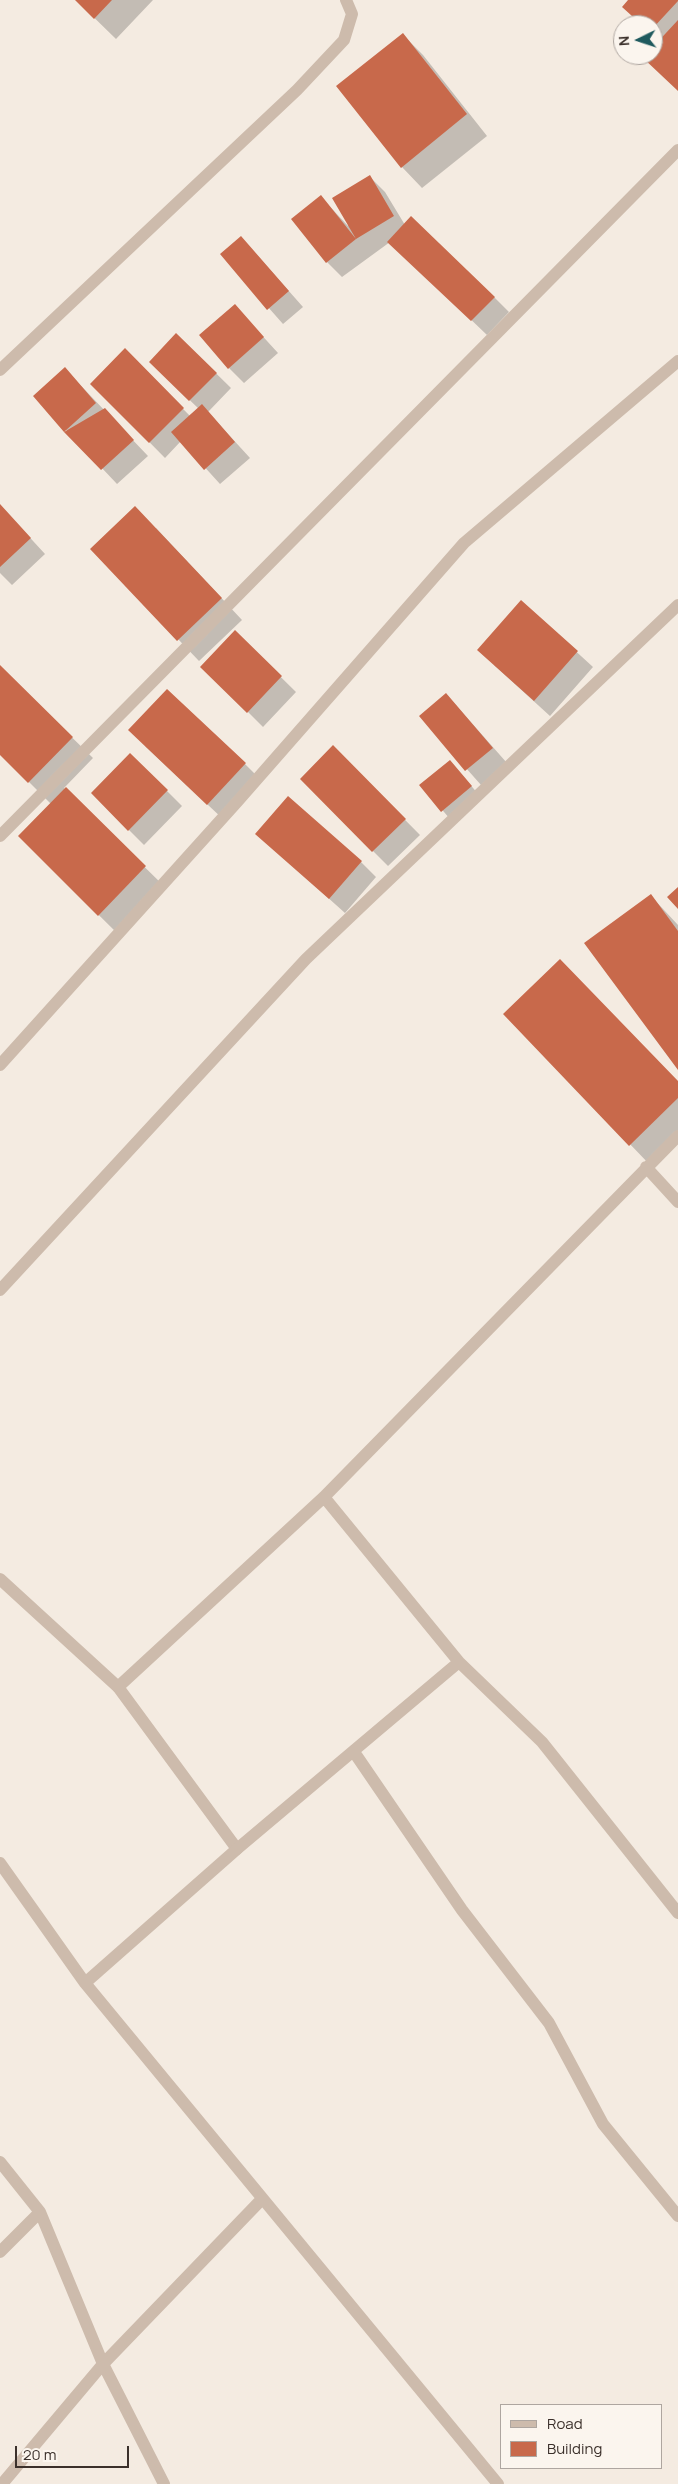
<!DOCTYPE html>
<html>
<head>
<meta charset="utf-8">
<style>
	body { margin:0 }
	#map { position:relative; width:678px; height:2484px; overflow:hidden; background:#f4ebe1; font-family:Manrope,sans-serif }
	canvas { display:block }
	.legend { position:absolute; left:500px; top:2404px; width:162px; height:65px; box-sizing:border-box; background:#fbf5ee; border:1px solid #aea6a0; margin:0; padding:6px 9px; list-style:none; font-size:15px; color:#3b302b }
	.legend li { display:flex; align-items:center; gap:10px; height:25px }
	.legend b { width:25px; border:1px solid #aea6a0 }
	.north { position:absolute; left:613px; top:15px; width:50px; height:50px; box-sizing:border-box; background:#fbf5ee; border:1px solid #aea6a0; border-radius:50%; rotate:266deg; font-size:14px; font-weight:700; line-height:20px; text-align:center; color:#3b302b }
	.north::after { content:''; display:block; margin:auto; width:18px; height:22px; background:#1f5a5e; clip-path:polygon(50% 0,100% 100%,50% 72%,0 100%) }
	.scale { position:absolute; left:15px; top:2446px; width:114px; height:22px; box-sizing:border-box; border:2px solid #3b302b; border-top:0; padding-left:6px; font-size:15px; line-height:18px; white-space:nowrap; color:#3b302b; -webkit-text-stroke:4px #fbf5ee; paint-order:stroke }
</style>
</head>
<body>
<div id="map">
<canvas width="678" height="2484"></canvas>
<ul class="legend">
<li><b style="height:6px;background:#cdbbac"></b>Road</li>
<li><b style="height:14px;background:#c8694b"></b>Building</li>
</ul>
<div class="north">N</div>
<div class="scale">20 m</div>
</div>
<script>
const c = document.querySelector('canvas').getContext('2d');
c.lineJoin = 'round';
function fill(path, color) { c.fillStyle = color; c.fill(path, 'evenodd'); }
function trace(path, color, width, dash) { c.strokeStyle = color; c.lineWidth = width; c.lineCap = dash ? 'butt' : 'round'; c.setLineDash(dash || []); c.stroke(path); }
fill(new Path2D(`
	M76,0h77l-37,39z
	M630,0h48v90l-31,-35h6v-6l7,-8 -7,-6v-10h-11z
	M403,35l20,20 64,81 -65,52 -20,-21z
	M370,177l15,15 20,33 89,72 15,15 -22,23 -97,-93 -48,35 -15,-15 -6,-65 27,29z
	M241,237l62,70 -20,17 -61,-69z
	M235,306l43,47 -34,30 -15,-15z
	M176,334l55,54 -23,24 42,46 -30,26 -39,-43 -16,17 -73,-74 33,-34 65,66 9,-7 -49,-47z
	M65,369l83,87 -31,28 -83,-88z
	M0,505l45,49 -33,31 -12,-12z
	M156,528l86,92 -43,41 -107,-112z
	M521,601l72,66 -43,49 -56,-51z
	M235,632l61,60 -33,35 -61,-61z
	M0,667l93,91 -29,30 102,100 -46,48 -101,-100 32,-32 -51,-51z
	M446,694l61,69 -26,22 -61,-69z
	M145,746l100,18 15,15 -37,40z
	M333,747l87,88 -32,31 -87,-87z
	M130,754l52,52 -38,39 -52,-52z
	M450,761l29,34 -29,24 -29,-34z
	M257,834l104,28 15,15 -31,36z
	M650,895l28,30v143z
	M505,1014l173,68v57l-27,27z`), '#0003');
fill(new Path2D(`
	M75,0h37l-18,19z
	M628,0h50v1l-25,27v-3h-11l-20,-18z
	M678,20v71l-35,-33 2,-3h8v-8z
	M403,33l64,81 -66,54 -65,-82z
	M370,175l24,41 -38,23 -30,24 -35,-44 30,-24 35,44 -24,-41z
	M411,216l84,81 -24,24 -84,-79z
	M241,236l48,55 -22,19 -47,-56z
	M235,304l29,33 -36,32 -29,-34z
	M176,333l41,40 -28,28 -40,-39z
	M125,348l59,60 -35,35 -59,-59z
	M65,367l31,36 -32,29 -31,-36z
	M202,404l33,38 -31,28 -33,-38z
	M105,408l29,32 -33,30 -37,-38z
	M0,504l31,34 -31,29z
	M135,506l87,92 -45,43 -87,-92z
	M521,600l57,51 -44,50 -57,-51z
	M235,630l47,46 -35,37 -47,-46z
	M0,665l73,72 -45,46 -28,-28z
	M167,689l79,74 -39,42 -79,-75z
	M446,693l47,55 -28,23 -46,-55z
	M333,745l73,74 -34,33 -72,-73z
	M130,753l38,37 -40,41 -37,-38z
	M450,760l22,26 -31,26 -22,-27z
	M66,787l80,79 -48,50 -80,-80z
	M288,796l74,65 -33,38 -74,-65z
	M678,887v22l-11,-12z
	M651,894l27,37v139l-94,-127z
	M560,959l118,122v17l-49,48 -126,-132z`), '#c8694b');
trace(new Path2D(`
	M118,1687l119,162`), '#cdbbac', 12);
trace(new Path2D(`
	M0,370l297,-280 47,-50 8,-26 -6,-14
	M0,836l678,-686
	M0,1065l237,-263 227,-259 214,-182
	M646,1167l32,35
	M0,1290l306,-331 372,-354
	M324,1497l135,165 83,80 136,171
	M0,1579l118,108 206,-190 354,-361
	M354,1752l108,158 87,113 54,101 75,92
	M0,1863l85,120 413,501
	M85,1983l152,-134 222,-187
	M0,2162l40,50 63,152 61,120
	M0,2252l40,-40
	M2,2484l101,-120 159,-165`), '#cdbbac', 12);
</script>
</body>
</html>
